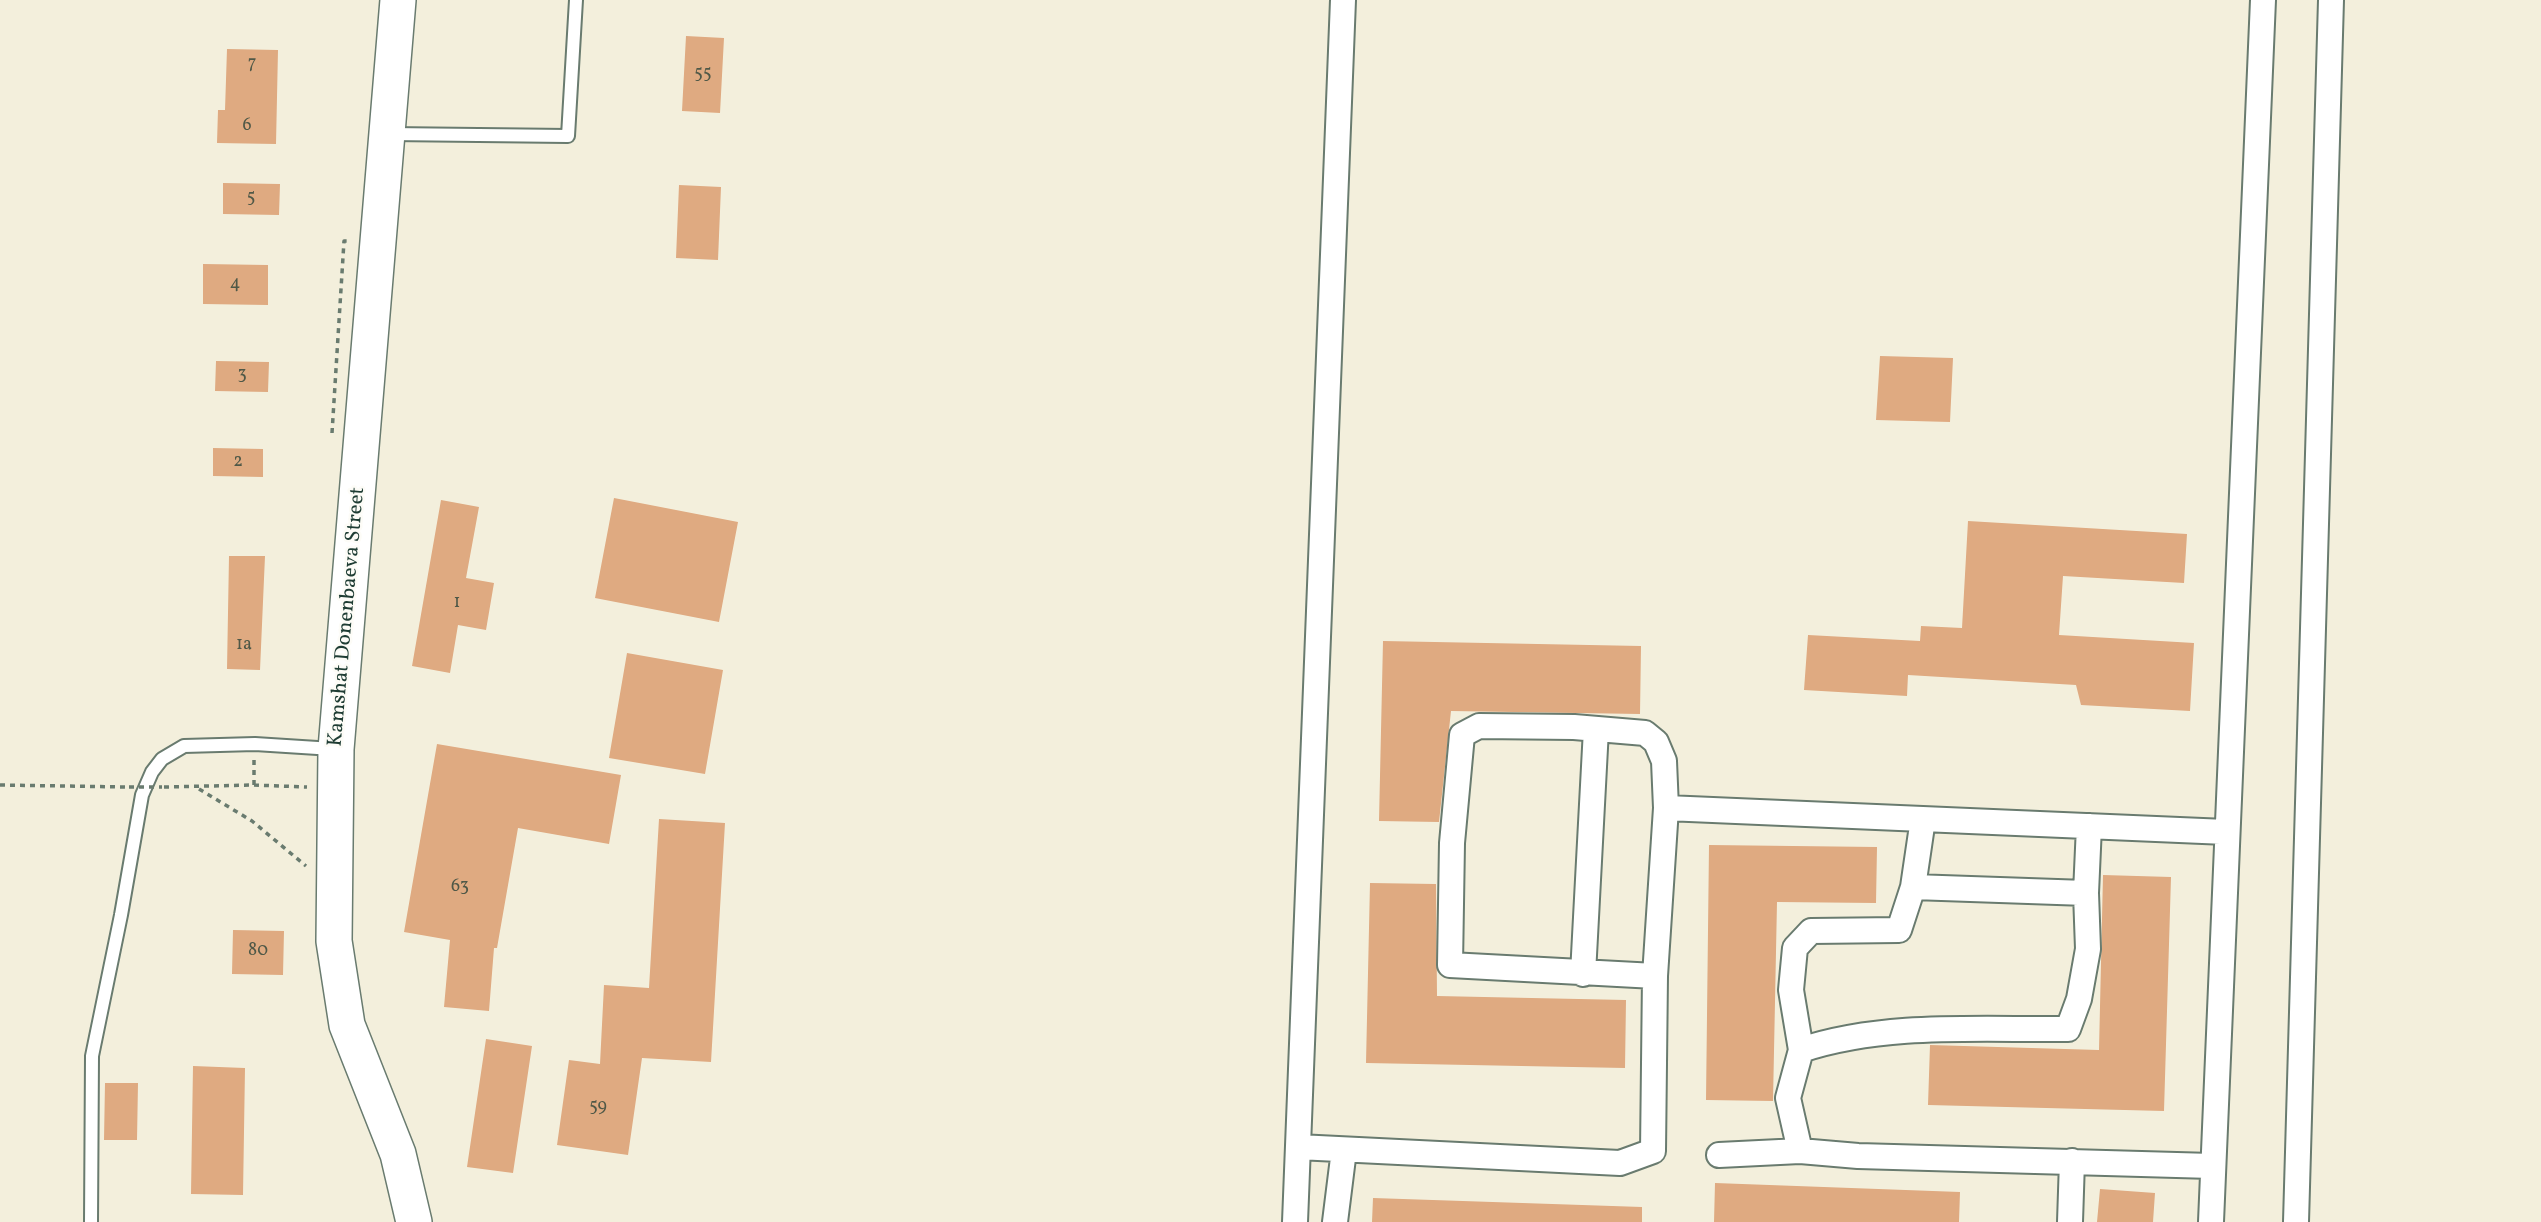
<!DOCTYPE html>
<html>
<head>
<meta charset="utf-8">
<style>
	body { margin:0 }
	canvas { display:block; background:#f3efdc }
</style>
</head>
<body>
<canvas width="2541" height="1222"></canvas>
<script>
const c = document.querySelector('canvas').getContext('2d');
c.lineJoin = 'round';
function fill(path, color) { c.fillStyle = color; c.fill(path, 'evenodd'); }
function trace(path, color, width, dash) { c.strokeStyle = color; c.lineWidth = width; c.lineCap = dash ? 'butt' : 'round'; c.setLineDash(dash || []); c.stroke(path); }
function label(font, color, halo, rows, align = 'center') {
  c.font = font + ' Vollkorn,serif'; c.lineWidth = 5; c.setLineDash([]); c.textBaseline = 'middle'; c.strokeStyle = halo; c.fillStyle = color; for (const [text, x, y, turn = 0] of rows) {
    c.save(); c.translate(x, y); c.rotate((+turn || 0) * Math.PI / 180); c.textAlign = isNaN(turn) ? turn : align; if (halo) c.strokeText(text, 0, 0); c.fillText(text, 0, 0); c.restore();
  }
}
fill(new Path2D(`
	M686,36l38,2 -4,75 -38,-2z
	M227,49l51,1 -2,94 -59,-1 1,-33h7z
	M223,183l57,1 -1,31 -56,-1z
	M679,185l42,2 -3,73 -42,-2z
	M203,264l65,1v40l-65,-1z
	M1880,356l73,2 -3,64 -74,-2z
	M216,361l53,1 -1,30 -53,-1z
	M213,448l50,1v28l-50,-1z
	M614,498l124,24 -19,100 -124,-24z
	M441,500l38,7 -13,71 28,5 -8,47 -28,-5 -8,48 -38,-7z
	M1968,521l219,13 -3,49 -121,-7 -4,59 135,8 -4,68 -109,-6 -5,-20 -168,-10 -1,21 -103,-6 4,-55 112,6 1,-15 41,2z
	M229,556h36l-5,114 -33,-1z
	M1383,641l258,5 -1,68 -189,-3 -12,111 -60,-1z
	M627,653l96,17 -18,104 -96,-16z
	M437,744l184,31 -12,69 -91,-16 -21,120h-3l-5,63 -45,-4 6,-67 -46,-8z
	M659,819l66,4 -14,239 -69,-4 -14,97 -71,-10 12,-85 31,4 4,-79 45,3z
	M1709,845l168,2 -1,56 -99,-1 -4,199 -67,-1z
	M2103,875l68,2 -7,234 -236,-6 2,-60 169,5z
	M1370,883l66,1 1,112 189,4 -1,68 -259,-5z
	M233,930l51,1 -1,44 -51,-1z
	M486,1039l46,7 -19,127 -46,-6z
	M193,1066l52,2 -2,127 -52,-1z
	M105,1083h33l-1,57h-33z
	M1715,1183l245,9 -1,30h-245z
	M2100,1189l55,4 -2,29h-56z
	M1373,1198l269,9v15h-270z`), '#dfaa81');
const lane = new Path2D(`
	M389,134l179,2 8,-136
	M91,1222l1,-166 29,-141 21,-120 10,-23 10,-13 22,-13 71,-2 78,5`);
const street = new Path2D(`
	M1479,726l95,1 71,6 11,9 8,19 2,47 -11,168 -205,-11 2,-122 10,-108z
	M1666,808l560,24
	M2089,826l-3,67 2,56 -9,50 -11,30c-87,1 -183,-7 -267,21l-13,48 12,53 58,5 354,10
	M1913,887l173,6
	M1583,974l13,-245
	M1801,1050l-10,-60 4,-42 16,-17 88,-1 14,-43 10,-68
	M1298,1147l322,16 33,-12 2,-175
	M1719,1155l81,-4
	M1295,1222l48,-1222
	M1335,1222l9,-72
	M2070,1222l2,-61
	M2211,1222l52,-1222
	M2296,1222l35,-1222`);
const secondary = new Path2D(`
	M398,0l-62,749 -2,192 13,84 51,129 16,68`);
trace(lane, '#697b6f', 16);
trace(street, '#697b6f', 28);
trace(secondary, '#697b6f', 38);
trace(new Path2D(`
	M332,433l12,-192h6
	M0,785l127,2
	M254,785v-26
	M164,787l90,-2 53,2
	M199,789l53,32 54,45`), '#697b6f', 3.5, [5, 5]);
trace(lane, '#fff', 12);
trace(street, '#fff', 24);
trace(secondary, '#fff', 35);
trace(new Path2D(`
	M129,787h33`), '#697b6f', 3.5, [5, 5]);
label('18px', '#4f5847', null, [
	["7",252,65],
	["55",703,75],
	["6",247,127],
	["5",251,199],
	["4",235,285],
	["3",242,376],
	["2",238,463],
	["1",457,604],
	["1а",244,646],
	["63",460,888],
	["80",258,952],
	["59",598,1108]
]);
label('21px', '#1f3d34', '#fdfcf7', [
	["Kamshat Donenbaeva Street",348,617,-85]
]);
</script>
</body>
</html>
